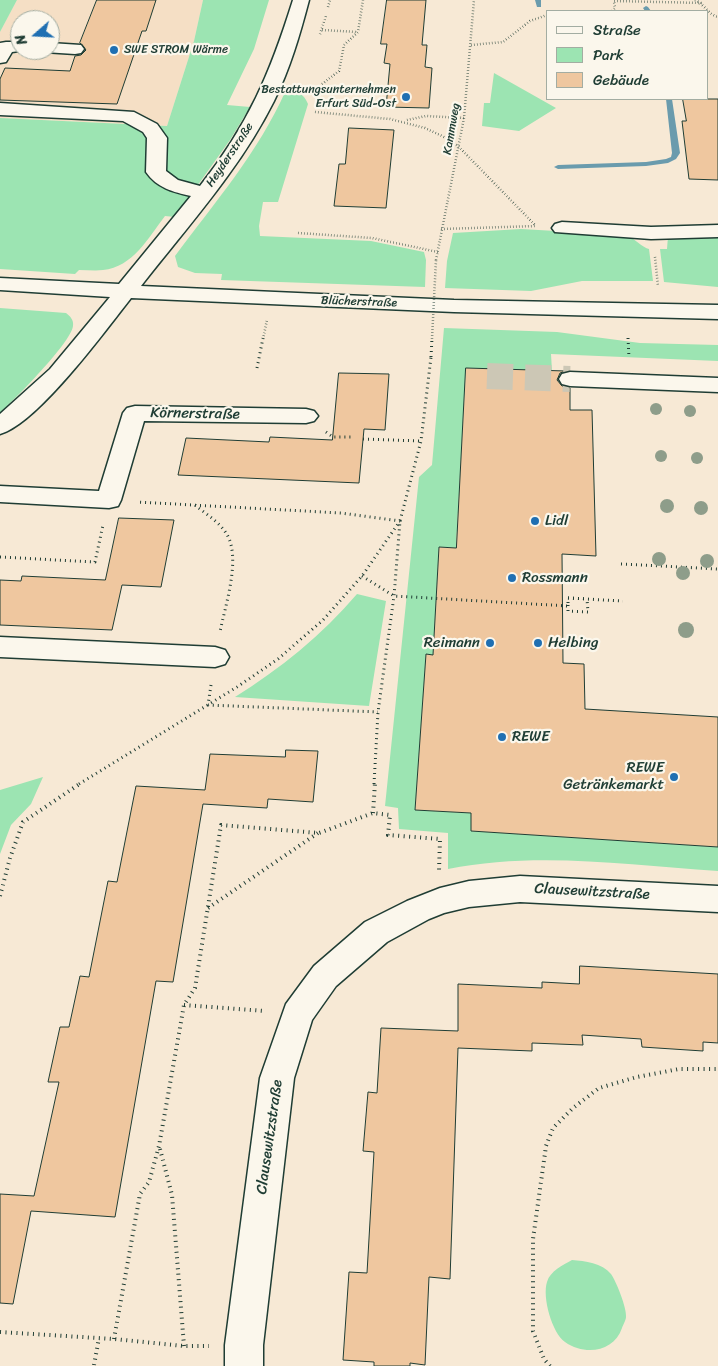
<!DOCTYPE html>
<html>
<head>
<meta charset="utf-8">
<style>
	body { margin:0 }
	#map { position:relative; width:718px; height:1366px; overflow:hidden; background:#f7e9d5; font-family:Sriracha,sans-serif }
	canvas { display:block }
	.legend { position:absolute; left:546px; top:10px; width:162px; height:90px; box-sizing:border-box; background:#fbf7ec; border:1px solid #a3ada2; margin:0; padding:6px 9px; list-style:none; font-size:15px; color:#1f3d34 }
	.legend li { display:flex; align-items:center; gap:10px; height:25px }
	.legend b { width:25px; border:1px solid #a3ada2 }
	.north { position:absolute; left:10px; top:10px; width:50px; height:50px; box-sizing:border-box; background:#fbf7ec; border:1px solid #a3ada2; border-radius:50%; rotate:251deg; font-size:14px; font-weight:700; line-height:20px; text-align:center; color:#1f3d34 }
	.north::after { content:''; display:block; margin:auto; width:18px; height:22px; background:#1f6fb2; clip-path:polygon(50% 0,100% 100%,50% 72%,0 100%) }
</style>
</head>
<body>
<div id="map">
<canvas width="718" height="1366"></canvas>
<ul class="legend">
<li><b style="height:6px;background:#fbf7ec"></b>Straße</li>
<li><b style="height:14px;background:#9ce4b2"></b>Park</li>
<li><b style="height:14px;background:#efc79f"></b>Gebäude</li>
</ul>
<div class="north">N</div>
</div>
<script>
const c = document.querySelector('canvas').getContext('2d');
c.lineJoin = 'round';
function fill(path, color) { c.fillStyle = color; c.fill(path, 'evenodd'); }
function trace(path, color, width, dash) { c.strokeStyle = color; c.lineWidth = width; c.lineCap = dash ? 'butt' : 'round'; c.setLineDash(dash || []); c.stroke(path); }
function label(font, color, halo, rows, align = 'center') {
  c.font = font + ' Sriracha,sans-serif'; c.lineWidth = 4.5; c.setLineDash([]); c.textBaseline = 'middle'; c.strokeStyle = halo; c.fillStyle = color; for (const [text, x, y, turn = 0] of rows) {
    c.save(); c.translate(x, y); c.rotate((+turn || 0) * Math.PI / 180); c.textAlign = isNaN(turn) ? turn : align; if (halo) c.strokeText(text, 0, 0); c.fillText(text, 0, 0); c.restore();
  }
}
fill(new Path2D(`
	M17,0h186l-9,41 -27,85 -167,-8v-86zM20,20h30v30h-30z`), '#f5dfc5');
fill(new Path2D(`
	M0,0h17l-17,32z
	M203,0h66l-15,49 -27,56 23,2 -20,33 -55,77 -10,-1c-17,22 -32,51 -62,54 -7,1 -16,0 -24,0l-4,4 -75,-5v-151l167,8 27,-85z
	M494,73l62,35 -37,23 -37,-5 2,-23h6z
	M286,90c11,0 18,4 22,14l-30,98h-15l-4,24 1,10 111,5 53,11 2,8 -1,27 -204,-7 1,-6 -27,-1 -17,-6 -3,-11c40,-54 83,-103 111,-166z
	M521,229l105,6c8,3 17,13 23,14l4,32h-71l-51,10 -86,-3 2,-27 6,-28z
	M718,234v53l-54,-5 -4,-33h7l1,-13z
	M0,308l66,5c4,3 8,7 7,13 -2,17 -59,74 -73,87z
	M444,328l113,4 83,11 78,2v16l-167,-7 1,17 -86,-3 -10,180 -17,-1 -6,108h-7l-11,155 56,3v18l247,16v24c-89,-6 -182,-20 -270,-2v-36l-49,-4 -1,-21 -13,-2 34,-329 13,-12z
	M357,594l29,7 -17,105 -134,-9c45,-28 87,-62 122,-103z
	M43,777l-12,27 -20,21 -11,29v-64z
	M572,1260c13,1 30,3 39,14 5,7 16,34 15,43 0,3 -3,8 -4,11 -8,24 -37,28 -57,14 -13,-9 -23,-45 -18,-60 3,-11 16,-17 25,-22z`), '#9ce4b2');
fill(new Path2D(`
	M535,0h6v7h-4z
	M646,6l2,1 3,4h-6l-2,-3z
	M666,99h6l8,54 -4,6 -8,4 -22,3 -88,3 -4,-2 4,-2 88,-3 20,-3 5,-2 1,-4z`), '#6a9bad');
const building = new Path2D(`
	M97,0h59l-10,31h-4l-25,73 -117,-4v-21l5,-11 65,3 5,-15 6,-1 5,-5 -6,-7z
	M387,0h39l-4,45h5l-2,22 7,1 -3,40 -43,-1 4,-43 -6,-1 3,-19h-6z
	M683,99h35v81l-29,-1 -7,-58h4z
	M349,128l45,2 -8,78 -52,-2 5,-42h6z
	M466,368l100,3 -6,2 -3,7 5,6 8,2v22h22l4,146 -34,-2 1,109 21,1 1,45 133,8v130l-247,-16v-18l-56,-3 11,-156 7,1 6,-108 17,1z
	M339,373l50,1 -4,56 -21,-1 -5,54 -181,-8 8,-37 83,4 1,-5 62,3z
	M119,518l55,2 -13,67 -39,-2 -10,45 -112,-5v-45l21,1 1,-5 83,4z
	M286,750l32,1 -5,51 -45,-3 -1,9 -64,-4 -30,178 -17,-1 -41,236 -84,-6 -18,93 -13,-1v-109l34,2 25,-114h-11l12,-55h9l11,-51 9,1 19,-96 9,1 19,-96 69,4 5,-36 75,3z
	M580,966l138,8v69l-15,-1v9l-61,-4 -1,-8 -59,-4 1,10 -51,-2v8l-74,-3 -8,231 -21,-2 -4,88 -15,-2v3h-36v-4l-31,-2 6,-88 18,1 7,-121 -11,-1 5,-59 9,1 4,-65 77,3v-47l84,4v-6l37,2z`);
fill(building, '#efc79f');
trace(building, '#1f3d34', 1);
trace(new Path2D(`
	M487,376l83,3`), '#ccc7b5', 26, [26, 12]);
const minor = new Path2D(`
	M293,0h16c-9,34 -19,69 -35,101 -34,68 -86,125 -133,185l313,14 264,5v14l-264,-7 -323,-14c-25,32 -94,126 -131,136v-20l50,-45 60,-72 -110,-7v-12l119,6 72,-88c-18,-4 -34,-8 -45,-24l1,-34 -4,-6 -20,-11 -123,-6v-12l134,9 23,12 10,14 -1,33 12,9 22,6c48,-61 70,-112 93,-186z
	M6,42h14v8h7l-15,2 -6,10 -6,1v-20z
	M50,43l31,2 3,4 -3,4 -6,1 -31,-2 -1,-2h7z
	M562,222l89,5 67,-2v12l-67,2 -96,-7 -3,-4 3,-4z
	M570,372l148,6v14l-148,-6 -8,-2 -3,-5 3,-5z
	M135,406l171,3 8,2 4,5 -4,5 -8,2 -162,-2 -23,79 -3,6 -9,2 -109,-6v-16l99,5 24,-78 4,-5z
	M0,637l215,10 10,3 4,7 -4,7 -10,3 -215,-10z
	M520,876l198,10v26l-198,-10 -51,5 -25,6 -15,6 -42,23 -51,44 -24,34 -18,58 -31,267v21h-38v-21l35,-267 26,-74 28,-38 51,-44 42,-21 33,-13 29,-7z`);
trace(minor, '#1f3d34', 3);
trace(new Path2D(`
	M695,0c9,4 14,15 23,17
	M614,1l88,2
	M328,7l2,-7
	M612,11l3,-3 -1,-7
	M322,30l35,2
	M320,34l6,-18
	M471,45l32,-3 27,-21 17,-6
	M322,84l17,-13 5,-26 14,-13 5,-32
	M315,112l75,7 35,9 17,8 16,10 78,80
	M407,120l19,-4 38,2
	M441,229l95,-3
	M298,233l74,5 66,14
	M655,257l3,29
	M436,260l28,-142 10,-118
	M263,339l4,-19`), '#1f3d34', 2.5, [0.5, 2.5]);
trace(new Path2D(`
	M628,338l1,20
	M257,368l6,-30
	M326,432l7,5h21
	M363,439l58,2
	M195,505c11,9 24,17 31,28 16,24 -1,73 -6,99
	M0,557l95,5 8,-37
	M621,564l97,5
	M362,576l32,20 174,10v-8
	M568,598l55,3
	M568,605v6l20,1 -1,-13
	M211,685l-3,20 170,7
	M79,784l158,-97 41,-28 45,-39 39,-44 38,-55 -59,-8 -204,-11
	M374,784l4,-72 16,-116 6,-75 21,-80 10,-84`), '#1f3d34', 3, [1, 4]);
trace(new Path2D(`
	M373,813l2,-30
	M0,896l10,-38 13,-36 58,-39
	M208,908l110,-75
	M184,1005l81,6
	M160,1149l12,46 12,151
	M0,1332l114,7 70,7h25
	M114,1339l26,-145 9,-12 10,-36 25,-141 11,-17 26,-163 98,8 54,-20 17,2 -2,20 52,4 -1,32
	M94,1365l5,-27
	M550,1366l-6,-7 -11,-28v-92l13,-93 7,-18 20,-20 26,-20 38,-11 42,-8h39`), '#1f3d34', 4, [1, 4.5]);
fill(minor, '#fbf7ec');
trace(new Path2D(`
	M432,339l4,-79`), '#1f3d34', 2.5, [0.5, 2.5]);
trace(new Path2D(`
	M431,357l1,-19
	M568,598l19,1`), '#1f3d34', 3, [1, 4]);
c.fillStyle = '#8e9d8a';
for (const [x, y, r] of [
	[656,409,6],
	[690,411,6],
	[661,456,6],
	[697,458,6],
	[667,506,7],
	[701,508,7],
	[659,559,7],
	[707,561,7],
	[683,573,7],
	[686,630,8]
]) { c.beginPath(); c.arc(x, y, r, 0, 2 * Math.PI); c.fill(); }
for (const [x, y, r, color] of [
	[114,50,5,"#1f6fb2"],
	[406,97,5,"#1f6fb2"],
	[535,521,5,"#1f6fb2"],
	[512,578,5,"#1f6fb2"],
	[490,643,5,"#1f6fb2"],
	[538,643,5,"#1f6fb2"],
	[502,737,5,"#1f6fb2"],
	[674,777,5,"#1f6fb2"]
]) { const dot = new Path2D(); dot.arc(x, y, r, 0, 2 * Math.PI); c.fillStyle = color; c.fill(dot); trace(dot, '#fbf7ec', 2); }
label('12px', '#1f3d34', '#fbf7ec', [
	["SWE STROM Wärme",124,50],
	["Bestattungsunternehmen",396,90,"right"],
	["Erfurt Süd-Ost",396,104,"right"]
], 'left');
label('12px', '#1f3d34', '#fbf7ec', [
	["Kammweg",452,129,-80],
	["Heyderstraße",230,155,-56],
	["Blücherstraße",359,302,2]
]);
label('15px', '#1f3d34', '#fbf7ec', [
	["Körnerstraße",195,414,1],
	["Clausewitzstraße",592,892,3],
	["Clausewitzstraße",270,1137,-82]
]);
label('15px', '#1f3d34', '#fbf7ec', [
	["Lidl",545,521],
	["Rossmann",522,578],
	["Reimann",480,643,"right"],
	["Helbing",548,643],
	["REWE",512,737],
	["REWE",664,768,"right"],
	["Getränkemarkt",664,785,"right"]
], 'left');
</script>
</body>
</html>
